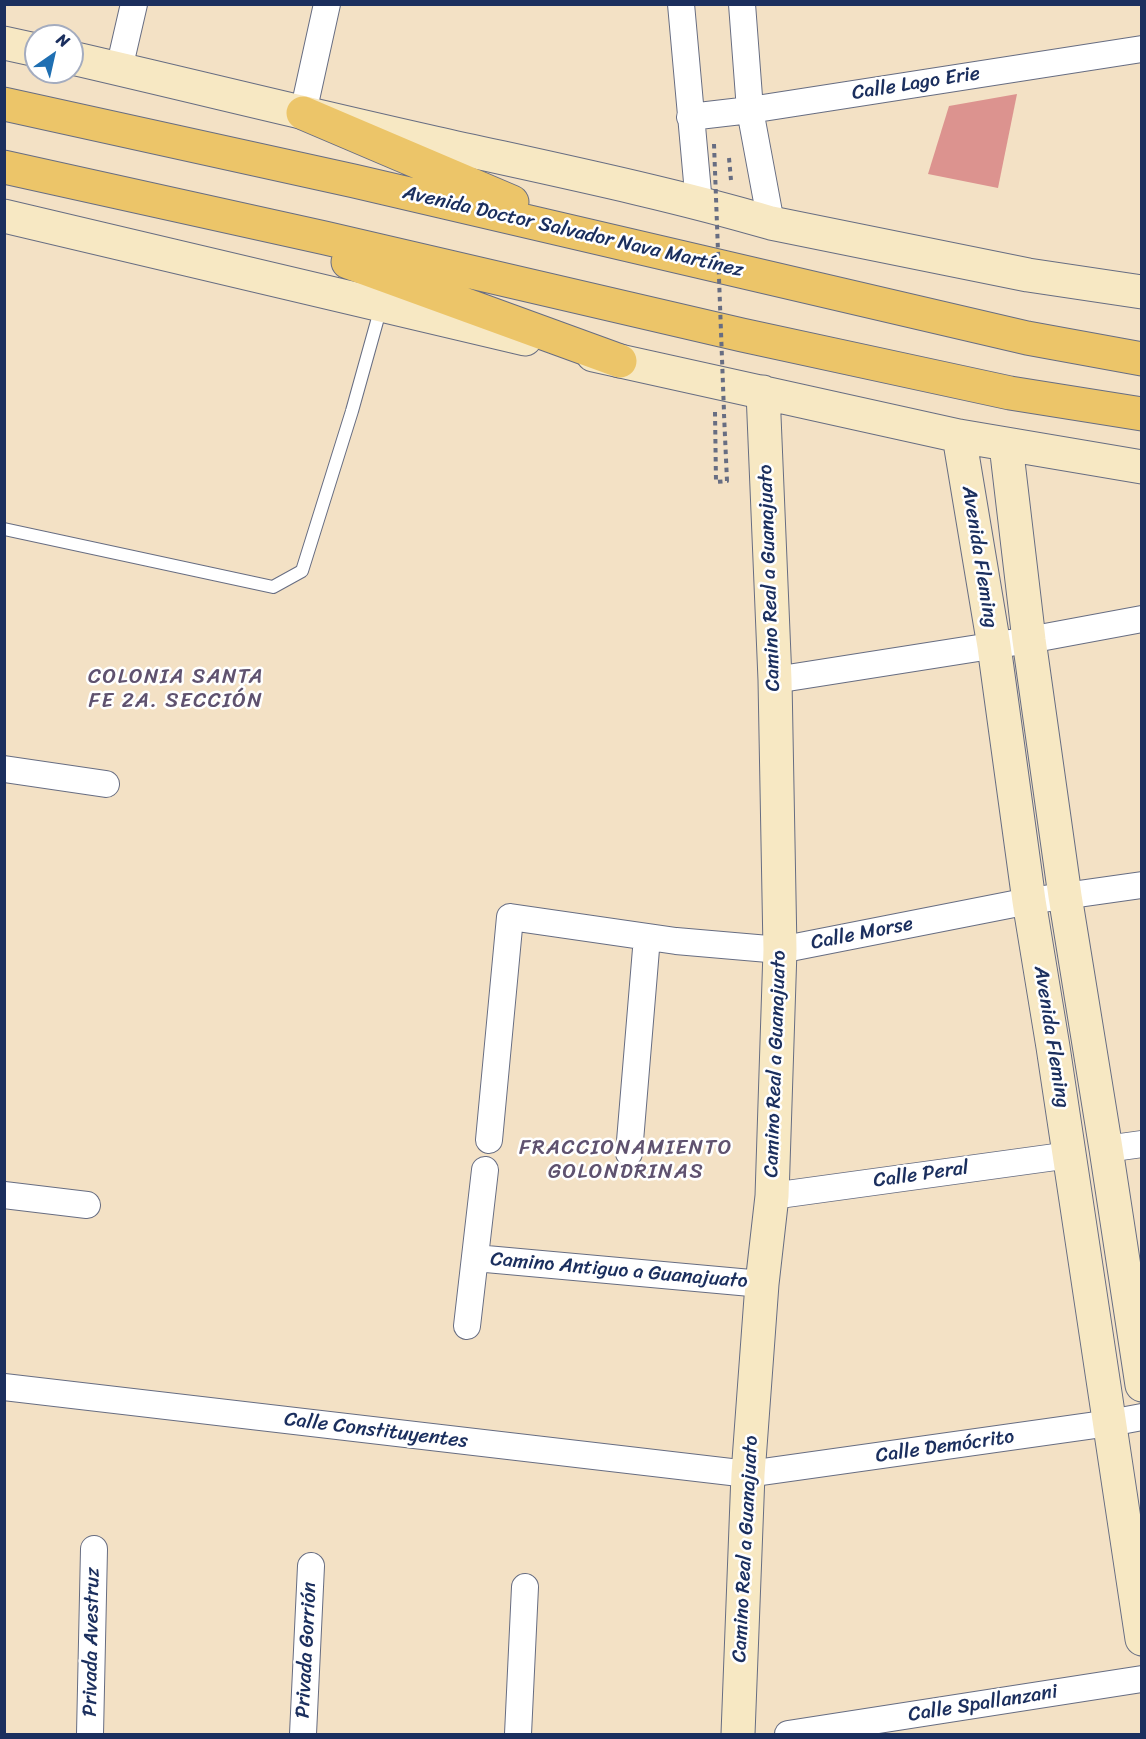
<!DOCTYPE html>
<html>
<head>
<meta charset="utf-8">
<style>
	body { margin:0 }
	#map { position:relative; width:1146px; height:1739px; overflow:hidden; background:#f3e1c5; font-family:Sriracha,sans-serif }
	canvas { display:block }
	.frame { position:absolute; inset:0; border:6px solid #1b2f5e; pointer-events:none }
	.north { position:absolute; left:24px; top:24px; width:60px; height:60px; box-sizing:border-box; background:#fff; border:2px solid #a4acbf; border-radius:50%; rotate:34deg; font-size:16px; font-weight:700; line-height:24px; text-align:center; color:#1b2f5e }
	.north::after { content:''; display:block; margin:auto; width:21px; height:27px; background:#1f6fb2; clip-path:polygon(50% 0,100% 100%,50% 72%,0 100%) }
</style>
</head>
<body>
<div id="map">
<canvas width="1146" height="1739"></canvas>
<div class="frame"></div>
<div class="north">N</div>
</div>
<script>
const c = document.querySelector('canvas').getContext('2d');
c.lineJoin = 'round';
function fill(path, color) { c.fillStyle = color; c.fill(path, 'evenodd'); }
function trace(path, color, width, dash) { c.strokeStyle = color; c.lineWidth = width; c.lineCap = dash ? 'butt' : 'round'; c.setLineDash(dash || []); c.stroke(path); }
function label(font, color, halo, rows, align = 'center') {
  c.font = font + ' Sriracha,sans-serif'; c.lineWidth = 5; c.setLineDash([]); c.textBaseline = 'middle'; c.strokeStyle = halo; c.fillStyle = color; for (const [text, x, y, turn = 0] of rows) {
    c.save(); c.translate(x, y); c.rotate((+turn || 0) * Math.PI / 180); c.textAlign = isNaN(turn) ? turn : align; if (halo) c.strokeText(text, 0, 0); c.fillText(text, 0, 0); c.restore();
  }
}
fill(new Path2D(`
	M1017,94l-19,94 -70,-14 21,-68z`), '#dc938f');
const lane = new Path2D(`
	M4,529l269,58 29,-16 50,-160 29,-104`);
const street = new Path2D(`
	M681,4l18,200
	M742,4l8,106 21,113
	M119,69l15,-65
	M303,113l24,-109
	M690,117l60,-7 392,-61
	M775,680l254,-40 113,-21
	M4,769l102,15
	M489,1140l21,-223 166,24 104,9 249,-49 113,-16
	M1106,1149l36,-5
	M629,1153l18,-216
	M4,1195l83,10
	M772,1196l298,-41
	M475,1258l287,26
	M467,1326l18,-156
	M4,1387l744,87 362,-51 32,-6
	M90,1734l4,-185
	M303,1734l8,-168
	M518,1734l7,-147
	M788,1734l354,-55`);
const secondary = new Path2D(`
	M4,43l32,7
	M72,58c121,28 242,58 363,85 112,25 226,48 336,80l257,52 114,17
	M4,216l521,123
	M593,355l366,81 183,31
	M959,436l35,210 35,255 24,146 89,592
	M1006,445l23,195 36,256 41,253 36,236
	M738,1734l10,-260 14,-190 10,-88 8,-246 -5,-270 -12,-288`);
const highway = new Path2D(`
	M4,104l350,77 673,157 115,21
	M303,113l209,89
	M4,167l321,71 417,97 268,58 132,21
	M348,262l272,99`);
trace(lane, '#676d82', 14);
trace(street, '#676d82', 28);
trace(secondary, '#676d82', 35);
trace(highway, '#676d82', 35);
trace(new Path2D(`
	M729,158l2,22
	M715,412l1,70 11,-1 -3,-67`), '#676d82', 4, [4.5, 4.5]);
trace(lane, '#fff', 12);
trace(street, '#fff', 26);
trace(secondary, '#f7e8c3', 33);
trace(highway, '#ecc569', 33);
trace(new Path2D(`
	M714,144l10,268`), '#676d82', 4, [4.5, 4.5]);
label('20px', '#1b2f5e', '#fff', [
	["Calle Lago Erie",916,84,-9],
	["Avenida Doctor Salvador Nava Martínez",573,232,13],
	["Avenida Fleming",979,557,81],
	["Camino Real a Guanajuato",770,578,-92],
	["Calle Morse",862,934,-11],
	["Avenida Fleming",1051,1037,81],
	["Camino Real a Guanajuato",776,1064,-88],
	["Calle Peral",921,1175,-8],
	["Camino Antiguo a Guanajuato",619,1271,5],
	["Calle Constituyentes",376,1431,7],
	["Calle Demócrito",945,1447,-8],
	["Camino Real a Guanajuato",746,1549,-87],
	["Privada Avestruz",92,1642,-89],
	["Privada Gorrión",307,1650,-87],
	["Calle Spallanzani",983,1704,-9]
]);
c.letterSpacing = '1.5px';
label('21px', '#5f526f', '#fff', [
	["COLONIA SANTA",176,678],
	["FE 2A. SECCIÓN",176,702],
	["FRACCIONAMIENTO",626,1149],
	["GOLONDRINAS",626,1173]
]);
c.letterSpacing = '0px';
</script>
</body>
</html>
